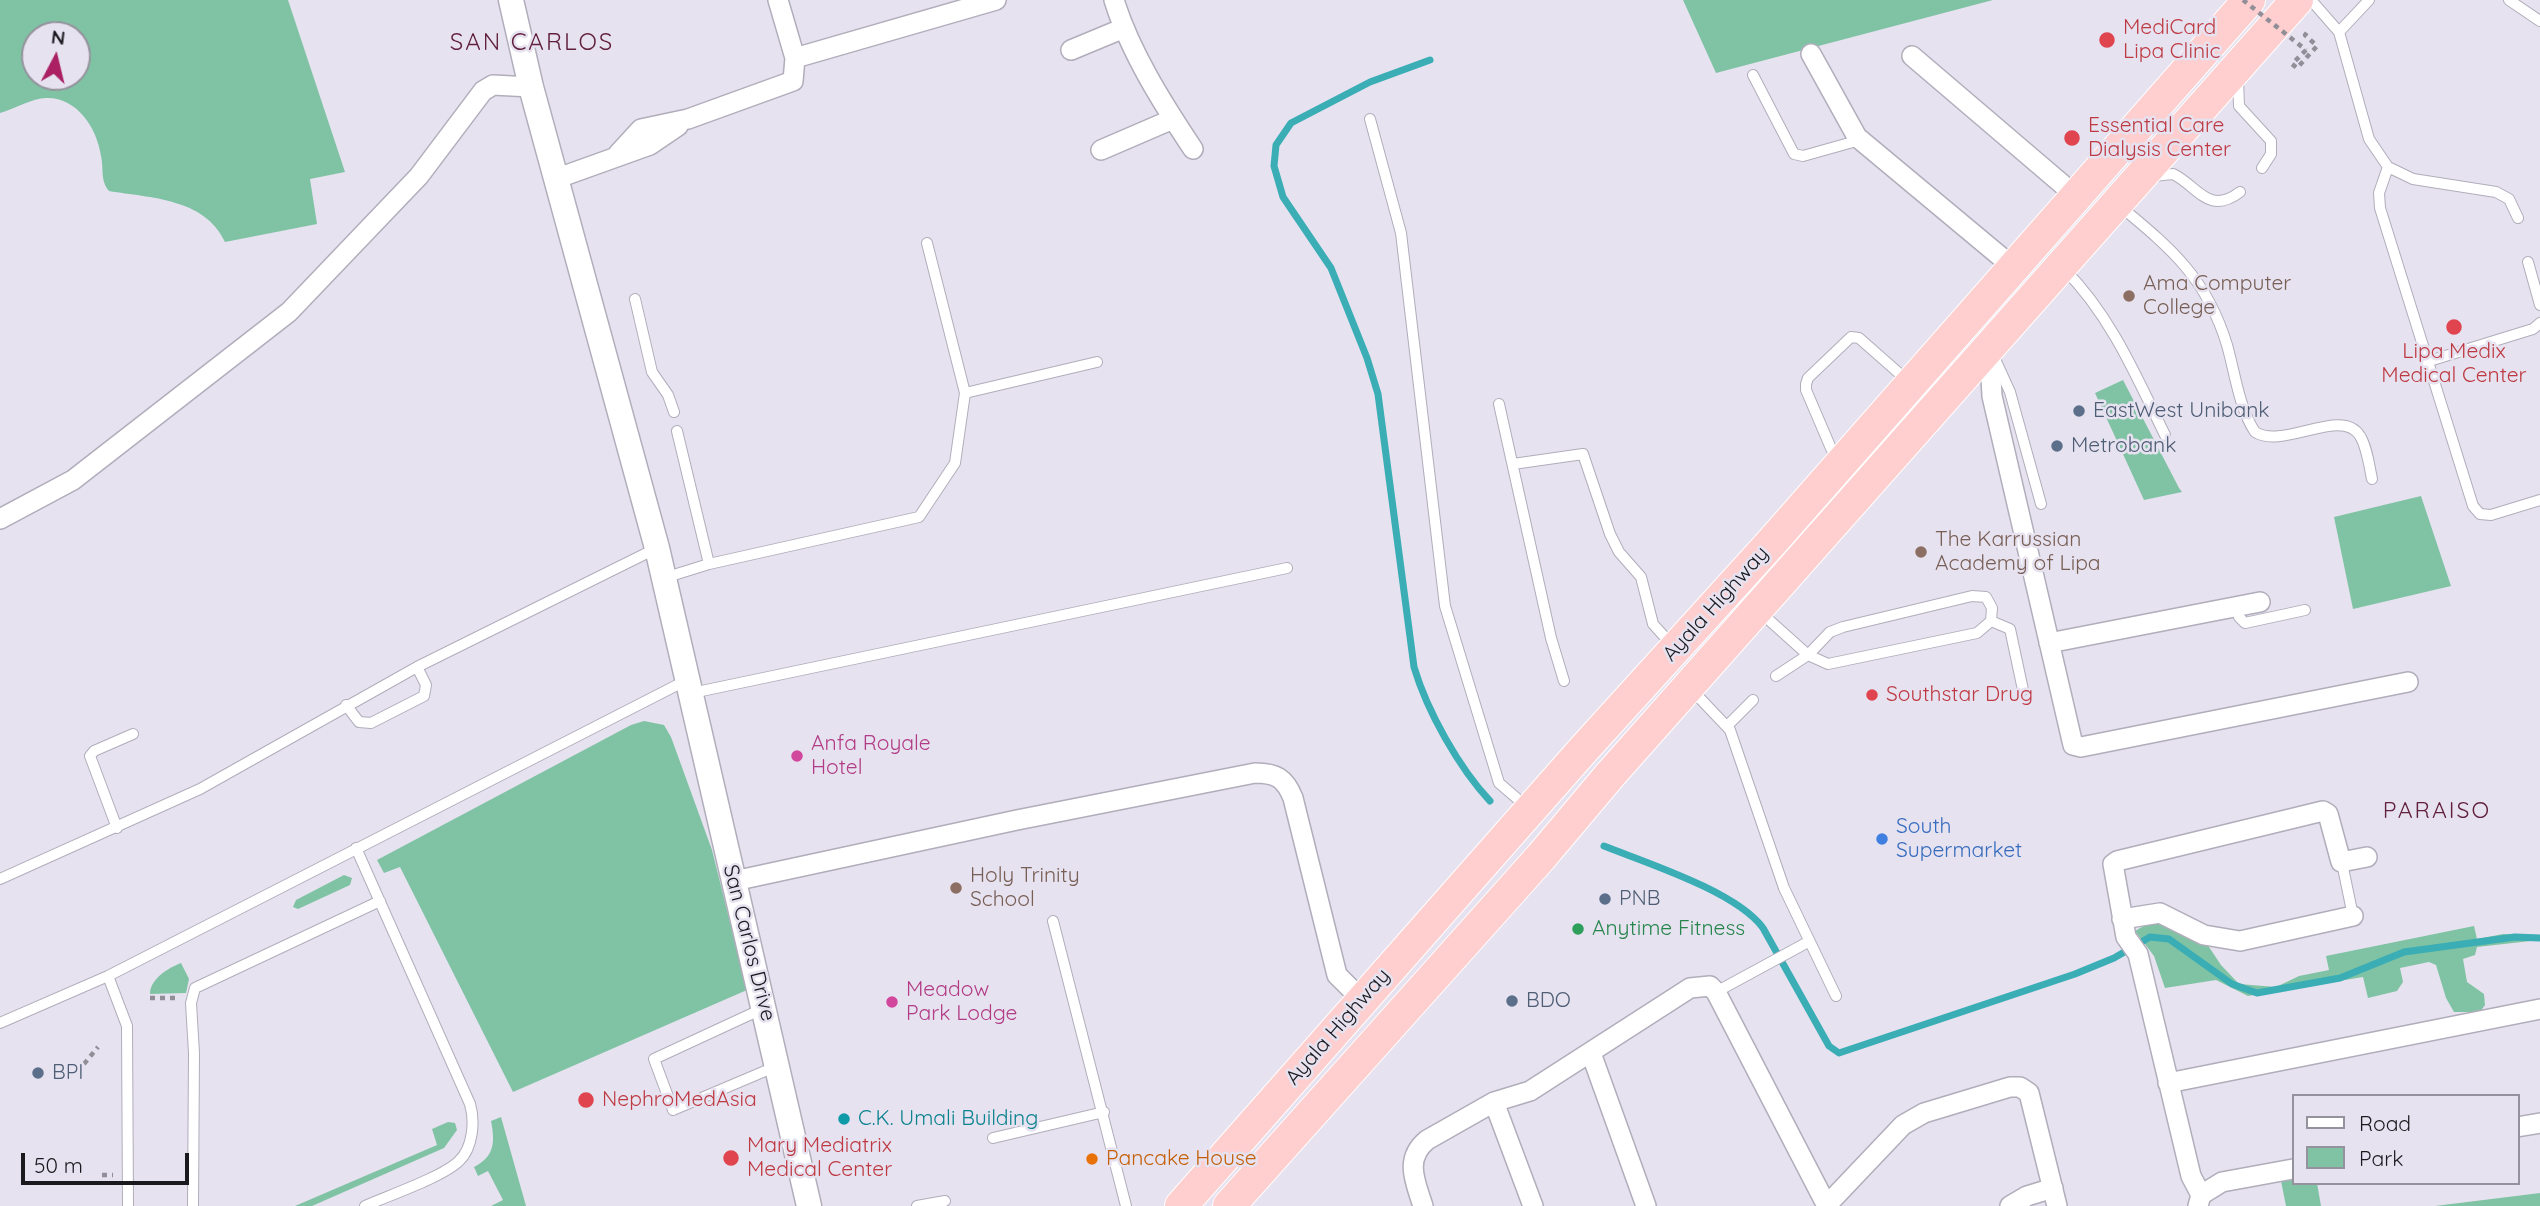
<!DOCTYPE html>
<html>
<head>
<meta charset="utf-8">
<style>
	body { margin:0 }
	#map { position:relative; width:2540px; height:1206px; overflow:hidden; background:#e6e2f0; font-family:Quicksand,sans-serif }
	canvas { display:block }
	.legend { position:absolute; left:2292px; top:1094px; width:228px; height:91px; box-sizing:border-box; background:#e6e2f0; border:2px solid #94929c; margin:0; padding:9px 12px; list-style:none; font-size:21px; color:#1a191e }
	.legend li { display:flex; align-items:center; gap:14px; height:35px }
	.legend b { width:35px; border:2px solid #94929c }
	.north { position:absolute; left:21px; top:21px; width:70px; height:70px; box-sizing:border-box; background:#e6e2f0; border:2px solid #94929c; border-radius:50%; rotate:7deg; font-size:19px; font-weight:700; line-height:28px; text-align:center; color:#1a191e }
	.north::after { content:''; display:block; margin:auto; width:24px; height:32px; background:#aa2063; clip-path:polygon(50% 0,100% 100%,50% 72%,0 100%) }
	.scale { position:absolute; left:21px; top:1153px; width:168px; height:32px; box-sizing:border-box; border:4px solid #1a191e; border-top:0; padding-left:9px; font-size:21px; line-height:24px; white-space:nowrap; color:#1a191e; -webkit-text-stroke:5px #e6e2f0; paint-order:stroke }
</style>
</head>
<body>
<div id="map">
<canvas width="2540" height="1206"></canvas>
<ul class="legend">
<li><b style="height:9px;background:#fff"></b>Road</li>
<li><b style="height:19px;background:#80c3a4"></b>Park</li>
</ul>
<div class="north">N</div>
<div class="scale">50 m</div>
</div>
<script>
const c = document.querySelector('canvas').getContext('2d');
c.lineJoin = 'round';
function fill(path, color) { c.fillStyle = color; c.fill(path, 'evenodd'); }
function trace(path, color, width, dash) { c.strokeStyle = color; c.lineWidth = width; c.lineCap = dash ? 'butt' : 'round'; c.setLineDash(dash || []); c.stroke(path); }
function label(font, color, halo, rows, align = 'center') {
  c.font = font + ' Quicksand,sans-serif'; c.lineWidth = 5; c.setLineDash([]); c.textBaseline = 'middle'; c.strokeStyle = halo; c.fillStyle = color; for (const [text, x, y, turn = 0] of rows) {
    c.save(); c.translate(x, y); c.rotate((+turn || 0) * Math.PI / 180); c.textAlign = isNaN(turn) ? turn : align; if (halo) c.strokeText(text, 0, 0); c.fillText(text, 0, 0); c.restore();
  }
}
fill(new Path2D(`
	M0,0h288l57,172 -35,7 7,45 -92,18c-20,-44 -75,-44 -116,-51 -9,-11 -5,-21 -8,-35 -4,-28 -24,-59 -55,-58 -13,0 -32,11 -46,15zM35,35h42v42h-42z
	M1683,0h310l-277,73z
	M2123,380l56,108 3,4 -38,8 -49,-107z
	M2421,496l30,90 -98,23 -19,-92z
	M644,721l20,4 7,12 41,113 35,140 -234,102 -113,-225 -16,6 -7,-13 254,-135z
	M344,875l8,3 -2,7 -52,24 -5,-2 3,-7z
	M2154,920l53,24 14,21 18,19 37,3 23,-11 30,-6 -3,-14 148,-30 3,13 26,-5 37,1v5l-63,7 -2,8 -12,4 4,23 17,12 1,11 -5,7h-26l-8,-14 -10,-33 -7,-3 -29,6 3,14 -6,9 -29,7 -5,-21 -115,19 -32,-16 -51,8 -11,-32 -19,-25z
	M181,963l8,16 -3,14 -36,1c0,-15 18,-26 31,-31z
	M501,1117l25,89h-35l12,-6 -15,-29 -10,5 -4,-9c21,-11 21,-25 17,-46z
	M448,1122l7,1 2,7 -13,18 -132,58h-17l142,-61 -5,-16z
	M2293,1179v4h24l4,23h-35l-5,-25z
	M2540,1193v13h-105z`), '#80c3a4');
trace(new Path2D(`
	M1430,60l-60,22 -79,41 -15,22 -2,21 9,31 48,71 36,90 11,36 36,273c13,44 45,101 76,134
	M1604,846c43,17 133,46 159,82l66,118 10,7 236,-79 39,-16 36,-21 19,2 63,45 25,9 83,-15 64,-26 111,-15 25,1`), '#3aadb5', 7);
const service = new Path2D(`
	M2311,0l28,32 30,107 19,28 25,12 83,13 13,7 9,19
	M2509,0l31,21
	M2339,32l30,-32
	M1753,75l41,79 9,2 57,-16
	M2238,80l1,26 32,35v13l-9,14
	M1370,119l31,114 44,373 54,177 28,24
	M2388,167l-9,26 1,15 93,298 7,8 11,1 49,-15
	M2153,176l20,-2c25,12 35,42 67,18
	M2121,207c51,42 86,72 106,138 8,28 12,63 28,87 28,18 87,-26 105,4 7,11 9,29 12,43
	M2528,262l12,43
	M2065,270c46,46 72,108 100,165
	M635,299l17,73 16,23 6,17
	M1994,357l16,35 31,112
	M2426,362l107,-33 7,-6
	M965,393l132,-31
	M1499,404l52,234 13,43
	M677,431l32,133
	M1836,460l-30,-70v-6l2,-6 43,-41 8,1 50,44
	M1513,464l70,-10 27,80 9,18 22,25 12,47 19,21
	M664,578l45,-14 210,-47 36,-54 10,-70 -38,-150
	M2237,606l2,11 6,6 60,-13
	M1759,611l49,44 20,9 149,-31 14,-12 1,-13 -6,-11 -14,-1 -129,31 -13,5 -22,23 -32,21
	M1991,621l19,8 13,61
	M1692,690l38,40 54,158 52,108
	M692,693l595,-125
	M346,705l13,17 12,1 53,-27 2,-11 -9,-18
	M1727,726l26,-26
	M117,828l-27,-72 4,-5 39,-17
	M356,848l114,256c5,17 3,44 -11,57 -16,16 -72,35 -94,45
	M2342,863l11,53
	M0,879l200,-90 217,-122 240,-119
	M1053,921l73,285
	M108,976l19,50 1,180
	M1716,992l92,-50
	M762,1009l-108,50 19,51 104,-44
	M0,1023l108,-47 577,-295
	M993,1138l111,-26
	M193,1206l1,-153 -3,-50 4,-15 185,-87
	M917,1206l28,-5`);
const minor = new Path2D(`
	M1114,0c16,52 49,104 79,149
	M1071,50l53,-22
	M1811,54l46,83 156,130
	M1912,56l164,140
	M795,58l201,-58
	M1101,150l72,-31
	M618,154l23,-25 47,-10 105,-38 2,-23 -17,-58
	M558,178l92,-33 28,-19
	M1984,347l6,13 2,36 81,349 8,2 327,-65
	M0,519l73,-39 216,-168 130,-136 64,-85 10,-6 38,2
	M2049,643l211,-41
	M734,881l283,-61 238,-47c21,0 30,5 38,25l44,177 24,24
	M2122,919l38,-6 44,22 36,6 113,-25
	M1591,1053l55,153
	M2168,1083l372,-74
	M1494,1102l39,104
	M2517,1127l23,-4
	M2201,1195l21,-13 71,-13
	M1423,1206c-8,-25 -19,-47 4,-66l67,-38 36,-11 160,-103 20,-2 6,6 111,214
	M1826,1206l77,-81 21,-12 86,-26h10l9,6 28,113
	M2010,1206l17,-10 26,-8
	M2198,1206l3,-11 -10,-19 -53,-222 -12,-17 -13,-73 4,-3 206,-50 5,3 13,48 26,-5`);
const tertiary = new Path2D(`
	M511,0l20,87 126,461 152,658`);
const trunk = new Path2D(`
	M1181,1206l402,-456 188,-207 478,-543
	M1229,1206l312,-349 69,-82 687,-775`);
trace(service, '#b1adbb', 12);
trace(minor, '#b1adbb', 22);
trace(tertiary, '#b1adbb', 27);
trace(trunk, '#fff', 34);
trace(new Path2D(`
	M2306,50l-14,14 5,4 20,-22 -12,-11 3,-4
	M150,998h27
	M84,1064l14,-17
	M102,1175h11`), '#918e98', 4.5, [5, 5]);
trace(service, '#fff', 10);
trace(minor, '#fff', 19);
trace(tertiary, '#fff', 24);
trace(trunk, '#fecfce', 32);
trace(new Path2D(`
	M2243,0l63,50`), '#918e98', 4.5, [5, 5]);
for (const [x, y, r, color] of [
	[2107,40,9,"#e0444e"],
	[2072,138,9,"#e0444e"],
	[2129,296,7,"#8d6e63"],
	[2454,327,9,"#e0444e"],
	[2079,411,7,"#5c6f8a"],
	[2057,446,7,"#5c6f8a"],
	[1921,552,7,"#8d6e63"],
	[1872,695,7,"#e0444e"],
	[797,756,7,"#d1479c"],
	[1882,839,7,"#3f7fe0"],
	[956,888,7,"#8d6e63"],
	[1605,899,7,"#5c6f8a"],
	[1578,929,7,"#2e9e5b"],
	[1512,1001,7,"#5c6f8a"],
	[892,1002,7,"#d1479c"],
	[38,1073,7,"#5c6f8a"],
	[586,1100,9,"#e0444e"],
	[844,1119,7,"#0f9aa8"],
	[731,1158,9,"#e0444e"],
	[1092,1159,7,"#e8710a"]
]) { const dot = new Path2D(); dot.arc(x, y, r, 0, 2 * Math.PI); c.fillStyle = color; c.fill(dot); trace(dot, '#e6e2f0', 2.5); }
label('21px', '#be3a42', '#e6e2f0', [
	["MediCard",2123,28],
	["Lipa Clinic",2123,52],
	["Essential Care",2088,126],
	["Dialysis Center",2088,150],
	["Lipa Medix",2454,352,"center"],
	["Medical Center",2454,376,"center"],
	["Southstar Drug",1886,695],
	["NephroMedAsia",602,1100],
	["Mary Mediatrix",747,1146],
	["Medical Center",747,1170]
], 'left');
label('21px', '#785e54', '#e6e2f0', [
	["Ama Computer",2143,284],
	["College",2143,308],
	["The Karrussian",1935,540],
	["Academy of Lipa",1935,564],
	["Holy Trinity",970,876],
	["School",970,900]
], 'left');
label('21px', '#4e5e75', '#e6e2f0', [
	["EastWest Unibank",2093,411],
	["Metrobank",2071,446],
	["PNB",1619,899],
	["BDO",1526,1001],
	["BPI",52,1073]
], 'left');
label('21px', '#1a191e', '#e6e2f0', [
	["Ayala Highway",1716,604,-48],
	["San Carlos Drive",749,943,76],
	["Ayala Highway",1338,1027,-49]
]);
label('21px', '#b23c85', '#e6e2f0', [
	["Anfa Royale",811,744],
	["Hotel",811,768],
	["Meadow",906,990],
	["Park Lodge",906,1014]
], 'left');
label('21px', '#366cbe', '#e6e2f0', [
	["South",1896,827],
	["Supermarket",1896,851]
], 'left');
label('21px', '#27864d', '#e6e2f0', [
	["Anytime Fitness",1592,929]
], 'left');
label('21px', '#0d838f', '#e6e2f0', [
	["C.K. Umali Building",858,1119]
], 'left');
label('21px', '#c56008', '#e6e2f0', [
	["Pancake House",1106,1159]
], 'left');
c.letterSpacing = '2px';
label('23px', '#62203c', '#e6e2f0', [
	["PARAISO",2437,811]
]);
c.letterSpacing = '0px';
c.letterSpacing = '2px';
label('24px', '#62203c', '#e6e2f0', [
	["SAN CARLOS",532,43]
]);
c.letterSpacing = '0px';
</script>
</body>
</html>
